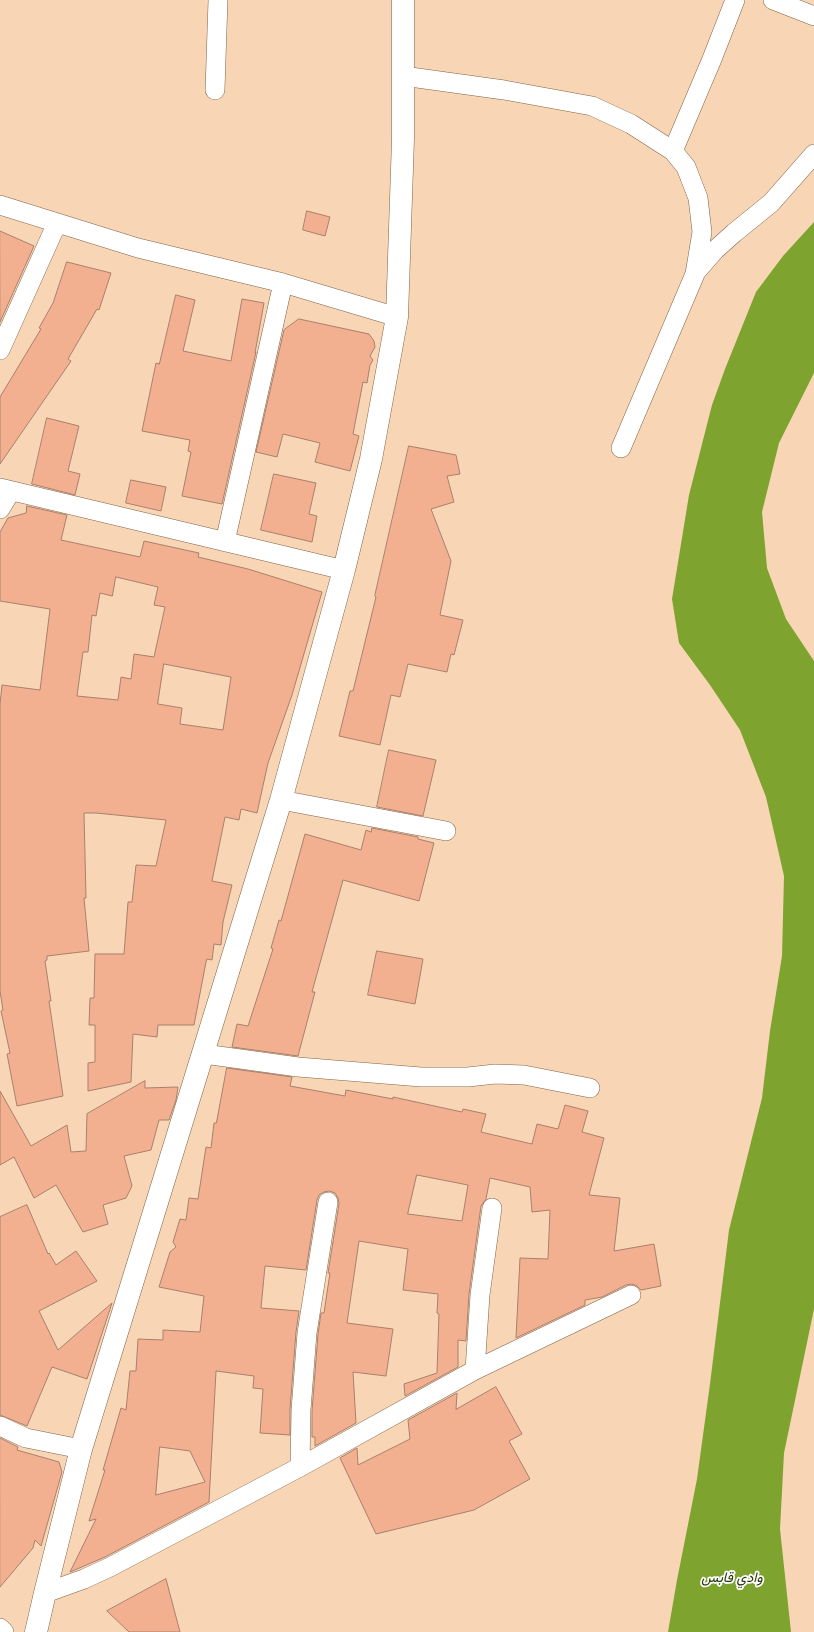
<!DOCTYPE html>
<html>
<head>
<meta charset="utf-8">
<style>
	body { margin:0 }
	canvas { display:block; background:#f8d5b5 }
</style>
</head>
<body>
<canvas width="814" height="1632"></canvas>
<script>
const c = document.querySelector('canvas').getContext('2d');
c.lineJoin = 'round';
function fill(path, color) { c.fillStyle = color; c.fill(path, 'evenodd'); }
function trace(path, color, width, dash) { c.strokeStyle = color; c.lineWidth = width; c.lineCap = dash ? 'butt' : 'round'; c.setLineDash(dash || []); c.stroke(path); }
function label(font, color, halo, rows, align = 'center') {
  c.font = font + ' "PT Sans",Vazirmatn,sans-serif'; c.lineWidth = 3.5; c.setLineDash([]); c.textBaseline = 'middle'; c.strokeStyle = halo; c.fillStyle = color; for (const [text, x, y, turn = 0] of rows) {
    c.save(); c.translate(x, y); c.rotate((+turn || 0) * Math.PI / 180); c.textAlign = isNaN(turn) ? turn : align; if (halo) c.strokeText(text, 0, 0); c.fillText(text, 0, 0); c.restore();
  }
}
fill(new Path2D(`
	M814,222v151l-35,70 -17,69 5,56 19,51 28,42v648l-30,144 -4,76 11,103h-123l9,-52 20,-101 13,-95 19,-154 33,-132 8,-67 12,-75 2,-80 -18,-79 -26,-67 -30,-45 -31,-42 -7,-44 17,-104 23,-90 13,-36 31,-77 27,-36z`), '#7ea32e');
const building = new Path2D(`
	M307,211l23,6 -5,19 -22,-6z
	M0,231l34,15 -34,76z
	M67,262l44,11 -12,37 -2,-1 -29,50 3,2 -71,103v-67l41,-68 -2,-1 14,-25z
	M176,295l19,5 -12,51 48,10 11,-62 22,4 -9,50 1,-1 -34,152 -40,-8 9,-44 -3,-1 2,-11 -48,-9 14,-68 3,1z
	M299,319l70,15 5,7 1,6 -5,9 3,4 -3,5 -3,18 -4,-1 -10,52 6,2 -9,35 -35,-9 5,-19 -37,-9 -6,23 -21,-5 28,-122z
	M47,418l32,8 -11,45 12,3 -5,21 -43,-11z
	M409,446l47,9 4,19 -13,2 7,26 -23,7 20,52 -11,54 23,5 -9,35 -3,-1 -4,18 -39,-8 -8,33 -9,-2 -11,50 -41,-9 11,-45h3l23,-94 -1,-1z
	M274,474l42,9 -7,31 8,2 -5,26 -51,-12z
	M131,480l35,7 -5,24 -35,-8z
	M27,506l40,9 -6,25 79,17 4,-16 55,12 -1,4 50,12 74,23 -30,103 -24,68 -11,50 -16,-4 -2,11 -14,-3 -13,64 20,4 -9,37 -2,23 -7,-1 -2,16 -5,-1 -1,3 -12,63h-36l-1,12 -24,-3 -2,48 -43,9v-28l7,-1v-37h-6l1,-27h4l1,-44h29l4,-52h4l4,-37 20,1 10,-46 -70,-7h-12l2,85h-2l5,53 -42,5v4l-2,1 6,40h-2l14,95 -46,10 -10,-52 3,-1 -9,-42 2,-1 -3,-19v-287l2,-19 38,5 10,-81 -50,-8v-69l8,-14 18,-5zM116,577l42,10 -4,18 11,2 -11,50 -20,-3 -3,25 -10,-2 -3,23 -41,-4 6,-44h5l4,-37 4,1 4,-23 12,3zM164,664l67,13 -8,53 -43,-6 2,-16 -24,-4z
	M389,750l47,10 -13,56 -46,-9z
	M372,828l46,9v2l16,4 -15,58 -76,-21 -31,112h3l-17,64 -66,-9 5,-23 11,2 25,-77 -2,-1 8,-28 2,1 24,-87 56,16 5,-20 5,2z
	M377,951l46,8 -8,45 -47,-9z
	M227,1068l65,9 -2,9 55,10 1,-6 47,9v-2l69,15 1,-3 23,5 -5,18 51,12 5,-20 21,5 7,-24 23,6 -6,21 22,6 -15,57 31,3 -6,53 40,-7 7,42 -20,4 -4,-4 -5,-2 -6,1 -24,12 -17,3v5l-69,33 4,-80 28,1 2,-49 -18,2 -2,-25 -40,-9 -4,21 -5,7 -12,88 -3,47 -8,-1v27l-53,29 -1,-12 33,-11 2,-59 -2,-1 1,-19 -35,-4 5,-41 -49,-8 -12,82 46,6 -7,47 -33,-4 3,51 -41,23v-9h-3v-26l6,-77 3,-21h3l6,-40h-2l11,-69 -1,-6 -3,-5 -6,-2 -5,1 -5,3 -2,5 -11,70 -41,-4 -4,42 38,3 -3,21 -6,77v26l-30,-2 3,-44 -10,-1 1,-12 -38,-5 -7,131 -104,55 -35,15 26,-53 -7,2 16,-51h-2l18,-62 5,2 4,-39h6l2,-32 25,1v-10l37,2 4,-36 -45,-9 11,-35 6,-5 -3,-5 7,-23 6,1 3,-22 9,1 8,-52 5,1 3,-25h2zM417,1175l51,10 -6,36 -54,-7zM160,1447l30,4 15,31 -49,13z
	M145,1081v7l33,-1 -2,13 -7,20h-10l-8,30 -27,6 8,30 -6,12 -23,7 5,19 -25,8 -27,-47 -22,13 -20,-41 -14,8v-74l31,55 36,-21 4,27 15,-1 1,-37z
	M27,1205l21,49 1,-1 7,12 20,-14 21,30 -58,30 19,39 54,-47 -25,76 -35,-12 -25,59 -27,-11v-198z
	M496,1387l26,47 -13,7 21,38 -56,31 -98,24 -36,-76 17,-10 1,17 52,-26 -2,-19 49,-27 -1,16z
	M0,1438l18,9 -1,3 42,12 3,10 -21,74 -6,-6 -2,8 -33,39z
	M166,1579l14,53h-51l-22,-21z`);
fill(building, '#f2b091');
trace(building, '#a9806d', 1);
const minor = new Path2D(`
	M773,0l41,16
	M403,76l101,14 88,16 39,18 42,27 13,16 12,31 4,34 -7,42 -74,174
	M215,90l3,-90
	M673,151l39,-92 23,-59
	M0,205l138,43 145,35 114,34
	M695,273l20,-23 19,-17 37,-30 43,-49
	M0,350l57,-127
	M0,488l344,82
	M0,509l11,-18
	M225,542l58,-259
	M281,800l165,31
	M204,1054l94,13 123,10h47l27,-3 29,1 66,13
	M475,1370l5,-75 12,-87
	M0,1426l26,12 55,11
	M300,1467l1,-57 6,-77 21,-131
	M45,1593l39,-14 26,-12 190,-100 175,-97 156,-75
	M0,1628l4,4`);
const tertiary = new Path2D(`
	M36,1632l9,-39 36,-144 200,-649 63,-230 27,-111 26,-142 6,-178v-139`);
trace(minor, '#816345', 20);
trace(tertiary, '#816345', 23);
trace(minor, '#fff', 19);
trace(tertiary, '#fff', 22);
label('italic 14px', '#293809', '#fdfdfd', [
	["وادي قابس",732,1578]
]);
</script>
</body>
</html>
